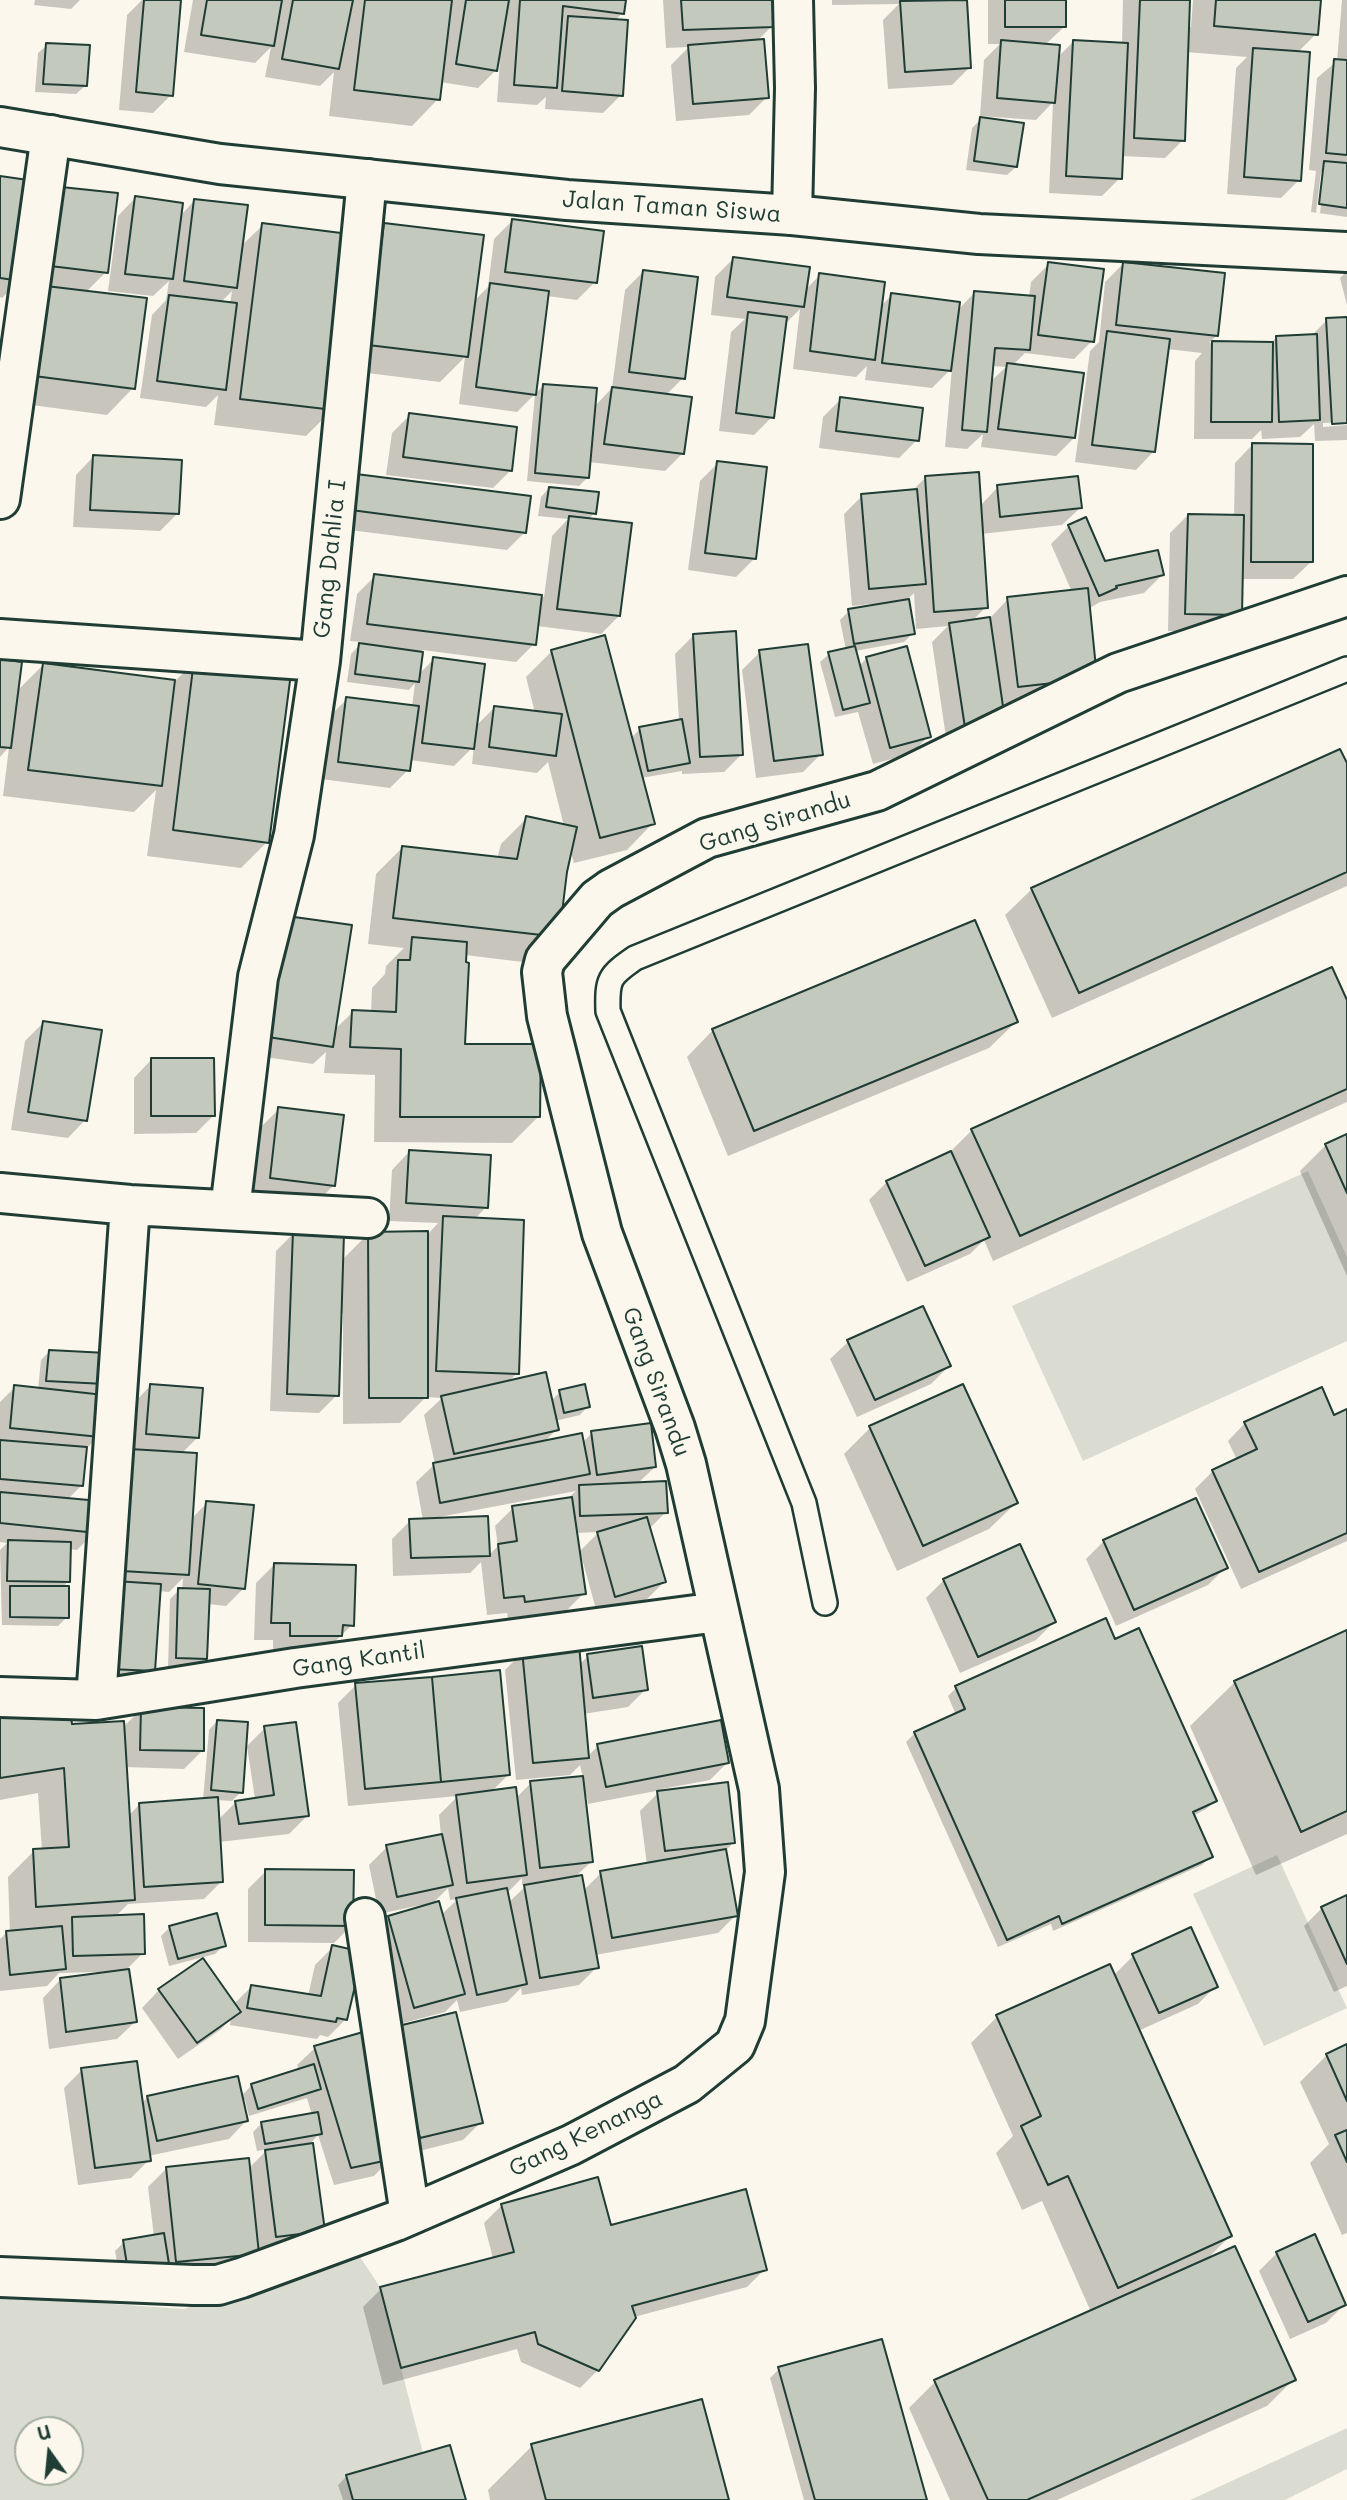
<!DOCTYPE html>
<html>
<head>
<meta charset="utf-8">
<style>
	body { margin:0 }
	#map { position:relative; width:1347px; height:2500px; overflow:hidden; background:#fbf7ec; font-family:Mali,sans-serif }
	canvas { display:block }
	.north { position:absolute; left:14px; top:2416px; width:70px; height:70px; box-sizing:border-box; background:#fbf7ec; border:2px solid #a3ada2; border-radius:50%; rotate:345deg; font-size:19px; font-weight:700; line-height:28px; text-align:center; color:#1f3d34 }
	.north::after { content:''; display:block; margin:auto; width:24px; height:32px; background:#1f3d34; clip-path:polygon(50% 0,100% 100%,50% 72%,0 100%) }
</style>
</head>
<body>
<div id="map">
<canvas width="1347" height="2500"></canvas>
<div class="north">U</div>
</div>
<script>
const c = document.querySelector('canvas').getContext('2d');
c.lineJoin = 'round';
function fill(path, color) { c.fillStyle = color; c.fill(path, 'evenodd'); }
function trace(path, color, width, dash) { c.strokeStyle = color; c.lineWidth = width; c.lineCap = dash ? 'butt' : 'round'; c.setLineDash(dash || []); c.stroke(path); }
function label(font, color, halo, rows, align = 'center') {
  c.font = font + ' Mali,sans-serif'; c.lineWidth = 5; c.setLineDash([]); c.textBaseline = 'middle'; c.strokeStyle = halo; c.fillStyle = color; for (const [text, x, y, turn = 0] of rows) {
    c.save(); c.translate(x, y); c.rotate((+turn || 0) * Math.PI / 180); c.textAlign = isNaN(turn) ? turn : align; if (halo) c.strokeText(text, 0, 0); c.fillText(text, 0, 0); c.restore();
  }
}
fill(new Path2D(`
	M1308,1171l39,86v84l-264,120 -71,-155z
	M1277,1855l70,153 -83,38 -71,-152z
	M356,2251l24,36 43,166 -77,22 7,25h-353v-204l184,13zM28,2430h42v42h-42z
	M1347,2428v41l-62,31h-95z`), '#dbdcd1');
fill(new Path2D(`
	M35,0h45l-9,9 -37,-4z
	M142,0h37l-8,95 -18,18 -34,-3 8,-95z
	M193,0h431l-2,13 -7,8 6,74 -18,18 -58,-4 1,-12 -9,8 -40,-3 3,-43h-3l-1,11 -18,18 -38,-6 -2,17 -26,27 -83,-10 5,-44 -14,14 -55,-9 6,-30 -16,16 -71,-11z
	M663,0h108l1,26 -15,15 10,56 -18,18 -73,6 -5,-56 18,-18 -23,1z
	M832,0h133l5,67 -18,18 -64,4 -5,-69 16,-16 -67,1z
	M988,0h77v26l-20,19 12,13 17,-17 48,3 1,-44h66l-2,27h4l2,-27h126l-3,34 -19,19 2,127 -18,18 -54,-4 9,-126 11,-11 -61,-5 -3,88 -18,18 -44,-2 -1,22 -18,18 -53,-3 4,-91 -17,18 -56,-4 4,-56 16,-16h-12z
	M1342,0h5v217l-36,-5 5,-41 -7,-1 8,-92 20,-17zM1321,172h4l-5,41h-4z
	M47,45l38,41 -9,8 -41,-2 3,-39z
	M981,119l35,48 -9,8 -41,-5 6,-42z
	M0,178l20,102 -18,18 -2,-1z
	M135,198l45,18 14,-15 46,46 23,-22 69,185 -26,26 -92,-11 4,-30 -12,12 -66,-9 12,-83 14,-15 3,-19 -16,15 -45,-5 10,-75zM232,291l-2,13 -10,-1z
	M35,205l71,67 -20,20 47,96 -26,27 -98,-13z
	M512,221l83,61 -18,18 -30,-4 -12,98 -18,18 -58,-8 6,-47 -25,25 -97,-12 15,-119 26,-26 89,77 15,-15 6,-48z
	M733,259l72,31 15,-15 60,32 12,-12 66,15 16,-17 55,4 2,-15 18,-18 43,77 -18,18 -49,-6 -13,13 62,72 -18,18 -75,-9 2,-13 -16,15 -22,-2 7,-79 -20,20 -67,-8 2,-14 -11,11 -63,-8 7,-60 -15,15 -13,93 -18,18 -35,-4 12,-99 14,-13 -34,-4 4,-38zM992,366l14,1 -16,15z
	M1123,264l94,71 -8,8h61l7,-6 34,-1 16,-16 20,-1v103l-24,1v4l24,-2v15l-32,1 -1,-17 -14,13 -38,2 -1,-9 -9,9h-58l1,-78 7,-8 -35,-4 -14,103 -17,18 -61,-8 15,-111 9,-9 6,-60z
	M1347,271v34l-7,-27z
	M643,272l40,106 -17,17 17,58 -18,18 -76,-9 -1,15 -9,9 -52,-5 8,-87 8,-8 51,21 18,-19 13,-98z
	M841,399l76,41 -18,18 -80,-10 4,-31z
	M410,415l101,55 -18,18 -107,-13 6,-42z
	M1252,445l59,117 -18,17h-52l-1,35 -18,18 -54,-1 2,-98 18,-18 46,1 1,-53z
	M93,457l85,56 -18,18 -87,-4 3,-52z
	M718,463l36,96 -18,18 -48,-7 12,-89z
	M926,477l54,29 18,-19 82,21 -18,17 -81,9 5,73 -14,14 18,-3 18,-19 64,-7 -21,-48 18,-18 35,37 58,12 -18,18 -44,9 -12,7 -10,87 -77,8 -53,47 -16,-109 16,-16 -32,3 -2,-36 -7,7 6,33 -9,9 -49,9 4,15 8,-8 62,78 -18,18 -38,10 -15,-52 -23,5 -15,-55 9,-8 17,-4 -6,-30 9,-9 24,-4 -1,-3 -20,2 -8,-92 18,-18 50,-5z
	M549,488l45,25 -6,7 31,96 -18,18 -64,-8 -3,18 -18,18 -94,-12 -4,25 16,-16 41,68 19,-19 41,5 -9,-36 26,-26 79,87 9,-9 39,-8 -4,-67 18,-18 49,118 -18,18 -42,2v-3l-41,7 12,45 -26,27 -53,13 -4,-14 -5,23 -34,91 -66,-8 -1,90 74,72 -26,26 -138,-1 1,-67 -51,-2 2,-21 -13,12 -62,-9 19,-120 63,96 20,-19 18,1 1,-25 13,-14 1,-8 18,-18 -36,-4 8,-70 26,-26 95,11 4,-15 26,-26 37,8 -16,-64 -11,11 -65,-9 2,-18 -20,20 -44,-6 -2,10 -18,18 -69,-9 8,-62 18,-18 65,8 3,-24 -6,7 -62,-8 4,-28 11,-12 -12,-1 7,-47 18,-18 169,21 8,-61 16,-17 -30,-3 3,-19z
	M338,494l187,38 -18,18 -173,-22z
	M760,652l61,102 -18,18 -47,6 -14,-108z
	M0,660l16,32 27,-27 132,16 20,-19 72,180 -26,26 -94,-12 9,-66 -22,22 -131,-16 6,-49 -9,10z
	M1347,767v119l-295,132 -47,-103 27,-26z
	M1347,1005v97l-354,159 -9,-21 -14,14 -63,28 -38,-82 18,-18 61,-28 24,-24z
	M1016,1022l-27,26 -261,108 -41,-99 26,-27z
	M43,1023l42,97 -17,18 -57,-8 14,-89z
	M151,1060l63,55 -18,18 -62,1v-56z
	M279,1109l55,76 -18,18 -63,-7 8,-69z
	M1347,1136v140l-47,-105 26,-26z
	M409,1152l77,55 -12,13 43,153 -10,10 44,18 9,-9 28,14 -8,9 -25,6 2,8 -14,14h39l10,-10 63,34 -18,17 29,28 -17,17 15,53 -18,18 -49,13 -16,-58 -2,1 5,37 -18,18 -58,8 -1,-6 -20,2 -6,-53 -11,11 -77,3 -1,-37 18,-18 13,-1 -7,-38 19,-18 -11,-49 18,-17 -16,-1 -26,26 -57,1v-111h-3l-3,82 -18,18 -49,-2 6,-160 18,-18 47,28 28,-28h60l9,-10 -49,-2 3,-51zM576,1491l-10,9 -53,8 -18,18 3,20 -10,10 -54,-36v-2zM599,1532l-21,21 -2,-20z
	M848,1342l101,24 -18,18 -74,33 -27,-58z
	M49,1352l55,32 -12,11 6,42 -13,13 -3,35 -15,15 28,32 -18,18 -8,-1 -1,32 -6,7 5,29 -9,9 -56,-1 -2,-75 7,-7 -7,-1v-140l15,-15 23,2 3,-29z
	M150,1386l47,52 -16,16 10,65 16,-16 37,85 -18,18 -18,-2 -2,54 -9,9 -29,-1 2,-67 9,-9h3l1,-12 -14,14 -10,-1 -5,80 -18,18 -44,-3 41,-282z
	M963,1387l53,116 -27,26 -92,42 -53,-117 26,-26z
	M1347,1411v130l-106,48 -46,-100 18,-18 24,-11 -9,-19 17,-18 88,-6z
	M1104,1541l122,26 -18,18 -92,41 -30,-67z
	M274,1565l78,60 -29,28h-50v-13h-19l2,-57z
	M944,1580l110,42 -18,18 -76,33 -34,-75z
	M1347,1632v202l-91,41 -66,-149 45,-44z
	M1114,1641l101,160 -9,8 -13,7 18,40 -9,9 -149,66 -2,-7 -53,23 -92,-205 9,-9 41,-18 -8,-19 8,-8z
	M523,1652l56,13 9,-9 58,33 -18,18 -45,7 4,43 11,-11 130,16 -18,18 -48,9 1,3 71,50 -9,9 11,64 -18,18 -123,22 2,12 -18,18 -57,10 -1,-7 -14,14 -47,10 -3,-12 -12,12 -49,13 -25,-90 18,-18 33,-9 -1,-3 -42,9 -10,-49 18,-18 54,-11 -2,-21 19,-19 -110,10 -10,-103 18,-18 152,90 -17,17 24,7 16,-16 52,-5 -3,-13 -10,10 -54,5 -11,-110zM661,1790l-21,21 7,54 -46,8 -18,18 -9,-13 17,-16 -7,-65h3l1,7zM522,1878v7h5l-19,18 -1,-10zM448,1888l2,12 8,-1 -17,16 -11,-9z
	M142,1709l60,42 -18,18 -59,-2 3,49 12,-12 63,-4 6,-70 8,-9 24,71 -9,9 -15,-1 1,20 18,-18 19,-3 -8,-53 18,-18 42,88 -18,18 -70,8 3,39 -18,18 -76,5 -13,13 28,36 -16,16 8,53 -18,17 -68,10 -6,-51 17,-18 40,-5v-3l-41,1 -12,13 -47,5v-52l6,-6h4l-2,-56 26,-26h8l-4,-58 -38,7v-85l71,11 52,1z
	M266,1871l86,54 -18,18 -86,-1v-53z
	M1347,1897v89l-13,6 -30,-66 18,-18z
	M170,1927l54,18 -9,9 -46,12 -8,-30z
	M333,1947l13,72 -18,18 -8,-2 -3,4 -87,-14 1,-6 -11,11 -42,29 -36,-51 17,-18 74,15 18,-18 57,9 7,-31z
	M1133,1956l83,30 -18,18 -60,27 92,205 -24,24 87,120 -26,26 -210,94h-107l-41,-92 26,-26 156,-70 -49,-111 -20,9 -26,-57 17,-17 -42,-93 26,-26 116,-41z
	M1347,2046v187l-5,2 -32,-72 19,-19 -29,-62 27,-27z
	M376,2047l105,75 -18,18 -60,15z
	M315,2048l76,110 -17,18 -40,9 -16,-50 -10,11 15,85 -83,40 -120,8 -5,-28 9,-9 30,-5 -6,-50 18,-18h82l20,-20 -11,2 -4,-19 9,-9 50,-8 -5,-17 -58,18 -4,-16h-3l4,21 -17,18 -81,17 1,4 -18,18 -53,7 -14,-97 18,-18 59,34 6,-6 89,-20 5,18 11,-11 47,-15 -2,-5z
	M502,2205l108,23 155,41 -18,18 -113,30 -36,53 -18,18 -59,-26 -4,-13 -134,36 -20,-78 18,-18 112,-30 -9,-36z
	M1277,2253l67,52 -18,18 -36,16 -31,-68z
	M779,2369l146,131h-121l-34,-122z
	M532,2446l195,54h-237l-2,-10z
	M347,2476l117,24h-121l-5,-15z`), '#0003');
const building = new Path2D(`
	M144,0h37l-8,96 -37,-4z
	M207,0h75l-8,46 -73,-11z
	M293,0h60l-14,69 -57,-10z
	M365,0h87l-12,100 -86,-10z
	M466,0h43l-12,71 -41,-7z
	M520,0h106l-2,14 -61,-8 -6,82 -43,-3z
	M681,0h92l1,27 -91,3z
	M967,0l4,68 -66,4 -5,-71z
	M1005,0h61v27h-61z
	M1140,0h50l-5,141 -51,-3z
	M1216,0h105l-3,35 -104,-9z
	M568,16l60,4 -5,76 -61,-5z
	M764,39l5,59 -76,6 -5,-59z
	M1001,40l59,5 -5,58 -58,-5z
	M1073,40l55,3 -6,136 -56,-3z
	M46,43l44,2 -3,41 -44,-2z
	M1253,48l57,4 -9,129 -57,-4z
	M1334,59l13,1v95l-21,-2z
	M980,117l44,6 -7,44 -43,-6z
	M1324,161l23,2v45l-28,-4z
	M0,176l35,5 -14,100 -21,-3z
	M52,186l66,7 -10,80 -66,-8z
	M135,196l48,7 -10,76 -48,-5z
	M194,199l54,6 -11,83 -53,-7z
	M512,219l92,12 -7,52 -92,-11z
	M262,223l95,12 -23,175 -94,-11z
	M384,223l100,12 -16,122 -100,-12z
	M733,257l77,10 -6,40 -77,-10z
	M1048,262l56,7 -10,73 -56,-7z
	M1123,262l102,11 -7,63 -102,-11z
	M643,270l55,7 -13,102 -56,-7z
	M819,273l66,9 -10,78 -65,-9z
	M490,283l59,8 -13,104 -60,-8z
	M46,286l101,12 -12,91 -101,-13z
	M974,291l61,5 -5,54 -35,-2 -8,84 -25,-2z
	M891,293l69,9 -9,69 -69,-8z
	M169,295l68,8 -11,87 -69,-9z
	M748,312l39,5 -13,101 -38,-5z
	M1347,317v106l-15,1 -6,-106z
	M1107,331l63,8 -15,113 -63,-7z
	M1317,334l3,86 -41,2 -3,-86z
	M1212,341l61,1 -1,80h-61z
	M1007,363l77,10 -9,65 -77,-9z
	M543,384l54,4 -8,90 -54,-5z
	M612,387l80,10 -8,57 -80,-10z
	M840,397l83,11 -4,33 -83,-10z
	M409,413l108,14 -5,44 -109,-14z
	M1252,443l61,1v118h-62z
	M93,455l89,5 -3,54 -89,-4z
	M717,461l50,6 -11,92 -51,-6z
	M979,472l9,136 -54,4 -9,-136z
	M356,474l175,22 -5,37 -175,-23z
	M1078,476l4,32 -82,9 -3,-32z
	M549,487l50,5 -3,22 -50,-7z
	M917,489l9,95 -57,5 -8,-95z
	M1188,514l56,1 -2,100 -57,-1z
	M569,516l63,7 -12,93 -63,-7z
	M1086,517l19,44 53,-11 6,25 -48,11 1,2 -18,8 -31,-71z
	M374,574l168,21 -6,50 -169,-21z
	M1088,588l9,90 -79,9 -11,-90z
	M909,599l6,35 -61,10 -6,-35z
	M990,617l16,110 -40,7 -17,-111z
	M736,631l7,124 -43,2 -7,-123z
	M605,635l50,189 -55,14 -49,-188z
	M359,643l64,9 -4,30 -64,-8z
	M808,644l15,111 -49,6 -15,-111z
	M855,646l15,57 -27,7 -15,-58z
	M907,646l24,91 -41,11 -24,-91z
	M433,657l52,7 -11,85 -52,-6z
	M0,659l22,3 -11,86 -11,-1z
	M194,660l97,13 -22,170 -96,-13z
	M43,663l132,17 -13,106 -134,-16z
	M346,697l73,9 -9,65 -72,-9z
	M494,706l68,8 -6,42 -67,-9z
	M682,719l8,44 -42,8 -9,-44z
	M1340,749l7,14v109l-268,121 -48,-105z
	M526,816l51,11 -10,45 -8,65 -166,-19 9,-72 115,13z
	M287,916l65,9 -19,122 -65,-10z
	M975,920l43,102 -264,109 -42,-102z
	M412,937l55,5 -1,20 3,1 -4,81h76l-1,73h-140l1,-68 -51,-2 2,-37 44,2 2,-52h12z
	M1332,967l15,33v89l-327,147 -49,-107z
	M43,1021l59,9 -15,91 -59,-9z
	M151,1058h63l1,58h-64z
	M278,1107l66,8 -9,71 -65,-8z
	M1347,1134v59l-22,-49z
	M409,1150l82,5 -3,53 -82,-5z
	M951,1151l39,86 -65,29 -39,-85z
	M443,1216l81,4 -5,154 -83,-3z
	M293,1231l51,2 -5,163 -52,-2z
	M428,1231v167h-59l-1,-166z
	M923,1306l28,60 -76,34 -28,-60z
	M49,1350l58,3 -2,31 -59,-3z
	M546,1372l13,58 -105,24 -13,-58z
	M150,1384l53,4 -4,50 -53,-4z
	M585,1384l5,23 -26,6 -5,-23z
	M963,1384l55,119 -95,43 -54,-120z
	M14,1385l90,10 -4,42 -90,-9z
	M1322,1387l12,28 13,-6v124l-88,39 -47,-102 45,-21 -13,-27z
	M651,1423l5,44 -59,8 -6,-44z
	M582,1433l8,41 -150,29 -7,-40z
	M0,1440l87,7 -4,39 -83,-7z
	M130,1449l67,4 -8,122 -67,-4z
	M666,1481l2,32 -88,3 -1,-31z
	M0,1492l100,9 -3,32 -97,-10z
	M572,1497l14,97 -61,8 -1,-6 -20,2 -6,-54 19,-3 -5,-35z
	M1196,1498l32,70 -94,42 -31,-70z
	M206,1501l48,4 -9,84 -47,-5z
	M488,1516l2,40 -79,2 -2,-39z
	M647,1517l19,65 -51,15 -18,-65z
	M8,1540l63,2 -1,40 -63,-1z
	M1020,1544l36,78 -78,35 -35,-78z
	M274,1563l82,2 -2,61 -11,-1 -1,11h-52v-13h-19z
	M115,1581l46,3 -6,87 -46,-2z
	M10,1586h59v32l-59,-1z
	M178,1588l32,1 -3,70 -31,-1z
	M1106,1618l9,21 24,-11 78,173 -24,11 20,45 -151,67 -3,-8 -52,24 -93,-208 51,-23 -10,-23z
	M1347,1630v181l-46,21 -67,-151z
	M579,1644l10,114 -56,5 -11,-113z
	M642,1646l6,44 -55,8 -6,-44z
	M500,1670l10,105 -69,7 -9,-105z
	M432,1677l9,105 -76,7 -10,-106z
	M69,1702l3,22 52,-3 11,179 -99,7 -3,-58 36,-2 -5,-79 -64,10v-65z
	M141,1707l63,1v43l-64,-1z
	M217,1720l31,2 -5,71 -32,-3z
	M721,1720l8,43 -123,24 -9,-43z
	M296,1722l13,94 -70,8 -4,-23 39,-6 -10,-69z
	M583,1776l10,86 -53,6 -10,-87z
	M728,1782l7,61 -70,8 -8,-60z
	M516,1787l11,88 -60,8 -11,-88z
	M218,1797l5,85 -79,5 -5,-84z
	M442,1834l11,51 -56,12 -11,-52z
	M726,1849l12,67 -126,22 -12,-67z
	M265,1869l89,1 -1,56 -88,-1z
	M582,1875l17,93 -59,10 -16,-93z
	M507,1888l20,96 -50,11 -21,-97z
	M1347,1895v69l-26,-57z
	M439,1901l26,93 -51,14 -26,-92z
	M217,1913l9,33 -48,13 -9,-33z
	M144,1914l1,40 -72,2 -1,-39z
	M62,1926l4,43 -56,6 -4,-44z
	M1191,1927l27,60 -59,26 -27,-59z
	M332,1945l31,7 -16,68 -10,-2 -1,4 -89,-14 4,-23 70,11z
	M203,1958l38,54 -44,31 -39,-54z
	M1110,1964l122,272 -114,52 -50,-112 -20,9 -27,-59 20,-10 -45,-101z
	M129,1969l8,53 -71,10 -6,-54z
	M456,2012l27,111 -63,15 -26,-111z
	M363,2032l30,127 -42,9 -37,-122z
	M1347,2044v57l-21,-47z
	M137,2061l14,100 -56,7 -14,-100z
	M314,2064l7,25 -63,20 -7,-25z
	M238,2076l10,45 -91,20 -10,-45z
	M318,2112l4,22 -57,10 -4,-22z
	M1347,2130v32l-12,-27z
	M313,2143l12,88 -49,6 -11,-87z
	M249,2158l10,96 -83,8 -10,-95z
	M598,2177l13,48 135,-36 21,81 -135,36 4,12 -37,53 -61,-27 -3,-12 -134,36 -21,-81 134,-35 -13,-48z
	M164,2233l5,31 -41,7 -5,-31z
	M1315,2234l31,71 -38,17 -32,-70z
	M1235,2246l61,134 -269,120h-39l-54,-120z
	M882,2339l45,161h-112l-37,-133z
	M702,2399l27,101h-183l-15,-56z
	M450,2445l16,55h-113l-7,-25z`);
fill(building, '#c4c9be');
trace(building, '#1f3d34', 2);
const service = new Path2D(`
	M825,1603l-21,-100 -196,-492c-1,-32 1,-35 27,-53l712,-289`);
const minor = new Path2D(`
	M792,215l3,-127 -2,-88
	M0,499l51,-364
	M0,639l320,22 47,-482
	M0,1193l130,12 238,13
	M230,1210l28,-233 36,-142 26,-174
	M0,1697l96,3 199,-32 423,-56
	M96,1700l34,-495
	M365,1918l45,297
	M0,2277l193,8h25l23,-7 155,-57 175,-76 116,-61 48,-39 10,-24 20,-149 -6,-83 -73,-325 -11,-36 -73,-195 -55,-217 -5,-44 3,-12 52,-61 14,-10 96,-51 170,-47 241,-118 229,-77`);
const secondary = new Path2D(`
	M0,127l220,37 347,36 225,15 187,19 368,18`);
trace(service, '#1f3d34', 28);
trace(minor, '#1f3d34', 44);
trace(secondary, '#1f3d34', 44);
trace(service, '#fbf7ec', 23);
trace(minor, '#fbf7ec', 38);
trace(secondary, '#fbf7ec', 38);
label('24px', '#1f3d34', '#fbf7ec', [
	["Jalan Taman Siswa",672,207,4],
	["Gang Dahlia I",330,559,-84],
	["Gang Sirandu",775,822,-17],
	["Gang Sirandu",656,1382,70],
	["Gang Kantil",359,1660,-8],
	["Gang Kenanga",586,2134,-26]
]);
</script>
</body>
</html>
